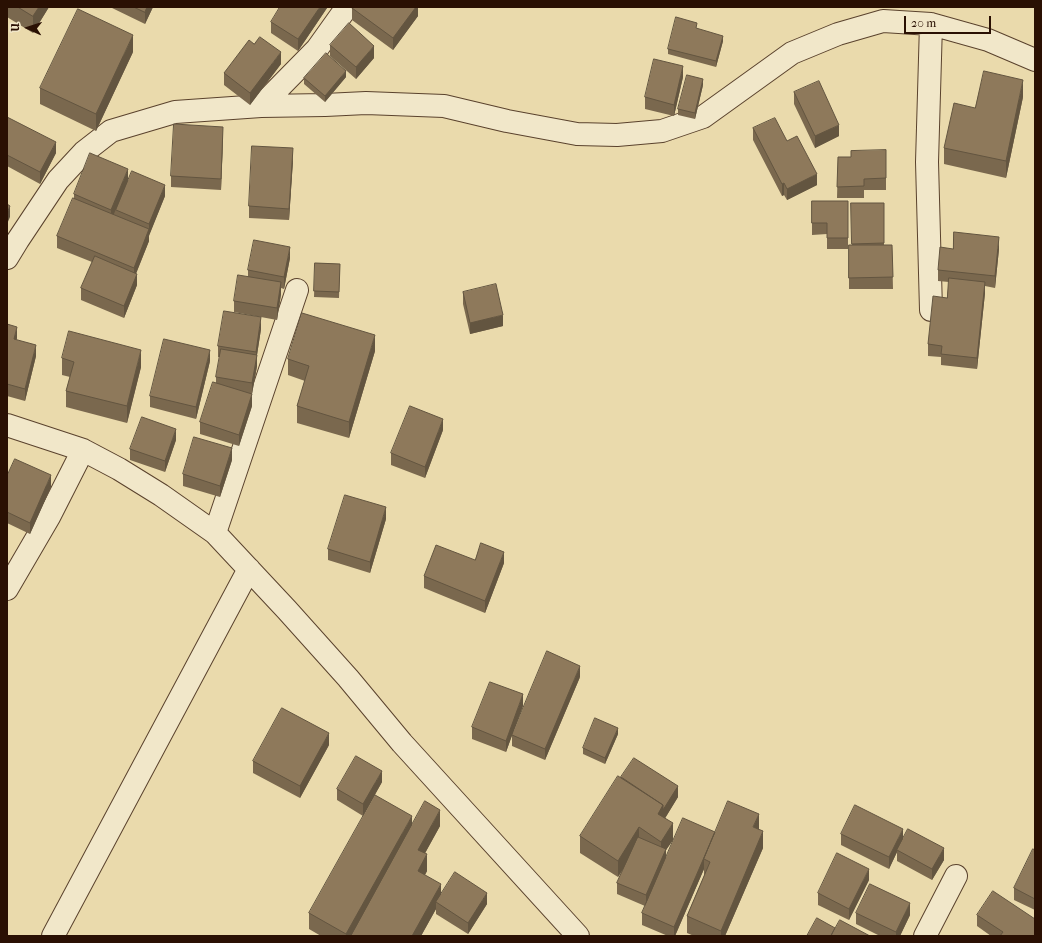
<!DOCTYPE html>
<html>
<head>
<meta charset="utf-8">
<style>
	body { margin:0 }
	#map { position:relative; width:1042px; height:943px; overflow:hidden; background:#eadaac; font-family:"IM FELL French Canon",serif }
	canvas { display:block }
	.frame { position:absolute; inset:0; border:8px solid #2a1003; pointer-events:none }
	.north { position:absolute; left:8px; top:8px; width:40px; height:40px; -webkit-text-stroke:3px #f1e7c9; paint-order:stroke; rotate:273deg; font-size:11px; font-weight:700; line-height:16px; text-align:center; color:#2a1003 }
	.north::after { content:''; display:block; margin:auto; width:14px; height:18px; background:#2a1003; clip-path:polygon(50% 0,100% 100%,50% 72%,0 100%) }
	.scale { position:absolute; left:904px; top:16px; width:87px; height:18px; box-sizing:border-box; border:2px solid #2a1003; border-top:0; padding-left:5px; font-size:12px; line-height:14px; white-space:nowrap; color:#2a1003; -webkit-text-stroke:3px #f1e7c9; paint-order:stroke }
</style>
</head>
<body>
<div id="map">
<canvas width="1042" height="943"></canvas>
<div class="frame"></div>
<div class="north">U</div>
<div class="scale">20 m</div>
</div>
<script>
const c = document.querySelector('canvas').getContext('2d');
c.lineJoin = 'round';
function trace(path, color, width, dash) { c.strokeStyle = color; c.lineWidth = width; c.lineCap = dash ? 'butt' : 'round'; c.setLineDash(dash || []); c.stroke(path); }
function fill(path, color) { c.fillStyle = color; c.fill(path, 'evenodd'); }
const minor = new Path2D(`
	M261,106l56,-57 30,-42
	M7,258l11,-18 40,-60 26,-28 27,-21 64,-19 86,-6 64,-1 41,-2 78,3 63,15 70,13 40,1 45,-4 41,-14 89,-64 46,-19 45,-13 48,3 57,16 47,20
	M931,310l-4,-148 4,-138
	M7,425l76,25 36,19 42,26 54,38 72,77 61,68 54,65 176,193
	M215,533l82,-243
	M7,589l42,-72 34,-67
	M53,936l196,-367
	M925,936l31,-60`);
trace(minor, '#5a422d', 24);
trace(minor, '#f1e7c9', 22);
fill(new Path2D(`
	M7,7h42l-16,26 -26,-16z
	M110,7h43l-8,17z
	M327,7v1l-29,43 -27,-18v-11z
	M418,7v9l-25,34 -41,-30v-12z
	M697,29l26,12 -7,26 -48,-13v-5z
	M330,45l44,13 -18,21 -26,-23z
	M133,52l-37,79 -56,-27v-16z
	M281,64l-31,41 -26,-20v-12z
	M346,77l-21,25 -21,-18v-6z
	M683,77l-9,39 -29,-7v-12z
	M703,85l-8,34 -17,-4v-6z
	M794,92l45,44 -24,12 -21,-44z
	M1023,97l-17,81 -62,-14v-16z
	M7,117l49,36 -16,31 -33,-18z
	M753,128l34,13 30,44 -30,15 -3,-5 -2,1 -29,-56z
	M223,138l-2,52 -50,-3v-11z
	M886,150v40h-22v8h-27l1,-41h13z
	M293,160l-4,60 -40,-2v-12z
	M128,180l37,16 -16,39v6l-13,32 1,12 -13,33 -43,-18v-12l11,-26 -35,-14v-12l17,-38v-4z
	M812,201h36v48h-21v-15l-15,1z
	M851,203h33v42h8l1,44h-44v-44h3z
	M953,249h46l-4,39 -10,-2v7l-8,76 -36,-4v-8l-13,-1v-12l19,-46 2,-16 -11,-1v-11z
	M290,258l-6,31 -3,-1v6l-4,26 -43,-8v-11l14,-24v-7z
	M315,263l25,1 -1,34 -25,-1z
	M463,292l40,34 -33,8 -7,-30z
	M7,324l10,14 -1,2 20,16 -11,45 -18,-5z
	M261,329l-4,26v11l-5,28h-2l2,12 -13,40 -39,-12v-12l16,-39v-6l4,-20h-2v-11z
	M375,351l-26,87 -52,-15v-17l8,-25 -17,-6v-16z
	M62,358l79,9 -14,56 -61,-16v-16l4,-14 -8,-2z
	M210,361l-14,58 -46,-12v-11z
	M443,430l-18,48 -34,-13v-12z
	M176,440l-11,32 -35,-12v-11z
	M232,460l-12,37 -37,-11v-12z
	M7,476l44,11 -21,47 -23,-11z
	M386,519l-16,54 -42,-13v-11z
	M475,560l29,3 -19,50 -61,-25v-12z
	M580,677l-35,83 -33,-14v-11l-6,17 -34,-13v-12l51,-21 -10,26z
	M618,734l-13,30 -22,-10v-6z
	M329,745l-29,53 -47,-25v-12z
	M621,777l57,20 -13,21 8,22 -7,10v7l49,-24 44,-4 4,19 -38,88h-31l-7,-3v-17l17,-40v-7l-29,67h-7l-26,-11v-12l3,-7 -28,-12v-11l6,-14 -5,8 -38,-24v-17z
	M382,782l-19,34 -26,-16v-11z
	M412,825l28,1 -15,27 2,18 -2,4 16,19 46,10 -19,30 -32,-20v-5l-15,27h-100l-12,-7v-16z
	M841,834l62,5 41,21 -12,20 -35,-19v-9l-8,17 -48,-24z
	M1035,838v72l-21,-10v-12l20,-38v-11z
	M869,880l-20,40 -31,-15v-12z
	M856,913l54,2 -10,21h-20l-24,-12z
	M977,915l58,21h-44l-14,-10z`), '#7a684e');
fill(new Path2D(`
	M39,7h10l-16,26v-17z
	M147,7h6l-8,17v-12z
	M320,7h7v1l-29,43v-12z
	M416,7h2v9l-25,34v-12z
	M133,35v17l-37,79v-17z
	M723,36v5l-7,26v-6z
	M374,46v12l-18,21v-12z
	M281,52v12l-31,41v-12z
	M683,66v11l-9,39v-11z
	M346,71v6l-21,25v-6z
	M703,79v6l-8,34v-6z
	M1023,80v17l-17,81v-17z
	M839,125v11l-24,12v-12z
	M223,127v11l-2,52v-11z
	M56,142v11l-16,31v-12z
	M293,148v12l-4,60v-11z
	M128,169v11l-17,41v-11z
	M817,174v11l-30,15v-11z
	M784,183v12l-2,1v-12z
	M165,185v11l-16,40v-12z
	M10,206v11l-3,7v-11z
	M149,229v12l-15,38v-11z
	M999,237v12l-4,39v-12z
	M290,247v11l-6,31v-12z
	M137,274v11l-13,33v-12z
	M281,282v12l-4,26v-12z
	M985,282v11l-8,76v-11z
	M503,315v11l-33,8v-11z
	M261,317v12l-4,26v11l-5,28v-11l4,-21v-10z
	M17,327v11l-3,13v-12z
	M375,335v16l-26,87v-16z
	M36,345v11l-11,45v-12z
	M141,350v17l-14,56v-17z
	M210,350v11l-14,58v-12z
	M252,394v12l-13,40v-11z
	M443,419v11l-18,48v-11z
	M176,429v11l-11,32v-11z
	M232,448v12l-12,37v-11z
	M51,475v12l-21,47v-11z
	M386,507v12l-16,54v-11z
	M504,552v11l-19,50v-12z
	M580,666v11l-35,83v-11z
	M523,694v12l-17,46v-11z
	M618,728v6l-13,30v-6z
	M329,733v12l-29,53v-12z
	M382,771v11l-19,34v-12z
	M678,786v11l-20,33v-16l5,-9z
	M440,810v16l-22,40v-16z
	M759,814v16l-6,-3z
	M412,816v16l-58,104h-8v-2z
	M673,823v17l-7,10v11l-20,46v-12l15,-37v-16z
	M639,827v17l-21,33v-16z
	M903,829v11l-6,10v2l-8,17v-12z
	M763,831v17l-38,88h-4v-5z
	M715,832v11l-11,16v10l-29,67h-1v-9z
	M944,848v12l-12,20v-11z
	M427,854v17l-9,16v-16z
	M869,869v11l-20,40v-11z
	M441,884v16l-5,2v7l-15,27h-9z
	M487,893v11l-19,30v-11z
	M910,903v12l-10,21h-4v-4z`), '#635540');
const building = new Path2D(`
	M18,7h21l-6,9z
	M134,7h13l-2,5z
	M280,7h40l-22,32 -27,-17z
	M353,7h63l-23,31 -41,-30z
	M78,9l55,26 -37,79 -56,-26z
	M676,17l21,6 -1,5 27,8 -7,25 -48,-12z
	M349,23l25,23 -18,21 -26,-22z
	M260,37l21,15 -31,41 -26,-20 25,-33 5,4z
	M326,53l20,18 -21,25 -21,-18z
	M654,59l29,7 -9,39 -29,-8z
	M984,71l39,9 -17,81 -62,-13 10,-45 21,5z
	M687,75l16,4 -8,34 -17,-4z
	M819,81l20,44 -24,11 -21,-44z
	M7,117l49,25 -16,30 -33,-17z
	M775,118l12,23 10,-5 20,38 -30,15 -3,-6 -2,1 -29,-56z
	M174,124l49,3 -2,52 -50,-3z
	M252,146l41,2 -4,61 -40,-3z
	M886,150v28l-22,1v7l-27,1 1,-30h13v-6z
	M90,153l38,16 -17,41 -37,-16z
	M132,171l33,14 -16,39 -33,-14z
	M73,198l76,31 -15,39 -77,-32z
	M812,201h36v37h-21v-15h-15z
	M851,203h33v40l-32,1z
	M7,204l3,2 -3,7z
	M954,232l45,5 -4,39 -57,-6 2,-23 13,2z
	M254,240l36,7 -6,30 -36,-7z
	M849,245h43l1,32 -44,1z
	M95,256l42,18 -13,32 -43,-18z
	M315,263l25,1 -1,28 -25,-1z
	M238,275l43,7 -4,26 -43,-7z
	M949,278l36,4 -8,76 -36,-4 1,-8 -14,-2 5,-48 14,2z
	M496,284l7,31 -33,8 -7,-31z
	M224,311l37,6 -5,35 -38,-6z
	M302,313l73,22 -26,87 -52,-16 12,-40 -21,-7z
	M7,324l10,3 -3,12 22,6 -11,44 -18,-5z
	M69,331l72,19 -14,56 -61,-15 8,-29 -12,-4z
	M164,339l46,11 -14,57 -46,-11z
	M221,349l36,6 -5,28 -36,-6z
	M213,382l39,12 -13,41 -39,-13z
	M410,406l33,13 -18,48 -34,-14z
	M142,417l34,12 -11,32 -35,-12z
	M194,437l38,11 -12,38 -37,-12z
	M15,459l36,16 -21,48 -23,-11v-36z
	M345,495l41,12 -16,55 -42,-13z
	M481,543l23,9 -19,49 -61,-25 12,-31 39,15z
	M547,651l33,15 -35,83 -33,-14z
	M490,682l33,12 -17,47 -34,-14z
	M282,708l47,25 -29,53 -47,-25z
	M595,718l23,10 -13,30 -22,-10z
	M356,756l26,15 -19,33 -26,-15z
	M634,758l44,28 -15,24v-5l-42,-28z
	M618,776l45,29 -5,9 15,9 -12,19 -22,-15 -21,34 -38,-25z
	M375,795l37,21 -66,118 -37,-21z
	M425,801l15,9 -22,40 9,4 -9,17 23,13 -29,52h-61z
	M728,801l31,13 -6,13 10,4 -42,100 -34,-15 23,-54 -6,-3z
	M855,805l48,24 -14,28 -48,-23z
	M683,818l32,14 -41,95 -32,-14z
	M908,829l36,19 -12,21 -35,-19z
	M638,837l28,12 -20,46 -29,-12z
	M1033,849l2,1v49l-21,-11z
	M837,853l32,16 -20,40 -31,-16z
	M455,872l32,21 -19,30 -32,-21z
	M870,884l40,19 -14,29 -40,-19z
	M993,891l42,28v17h-35l3,-4 -26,-17z
	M817,918l18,10 -4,8h-24z
	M840,920l30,16h-39z`);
fill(building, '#8e795b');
trace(building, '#635540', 1);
</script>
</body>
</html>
